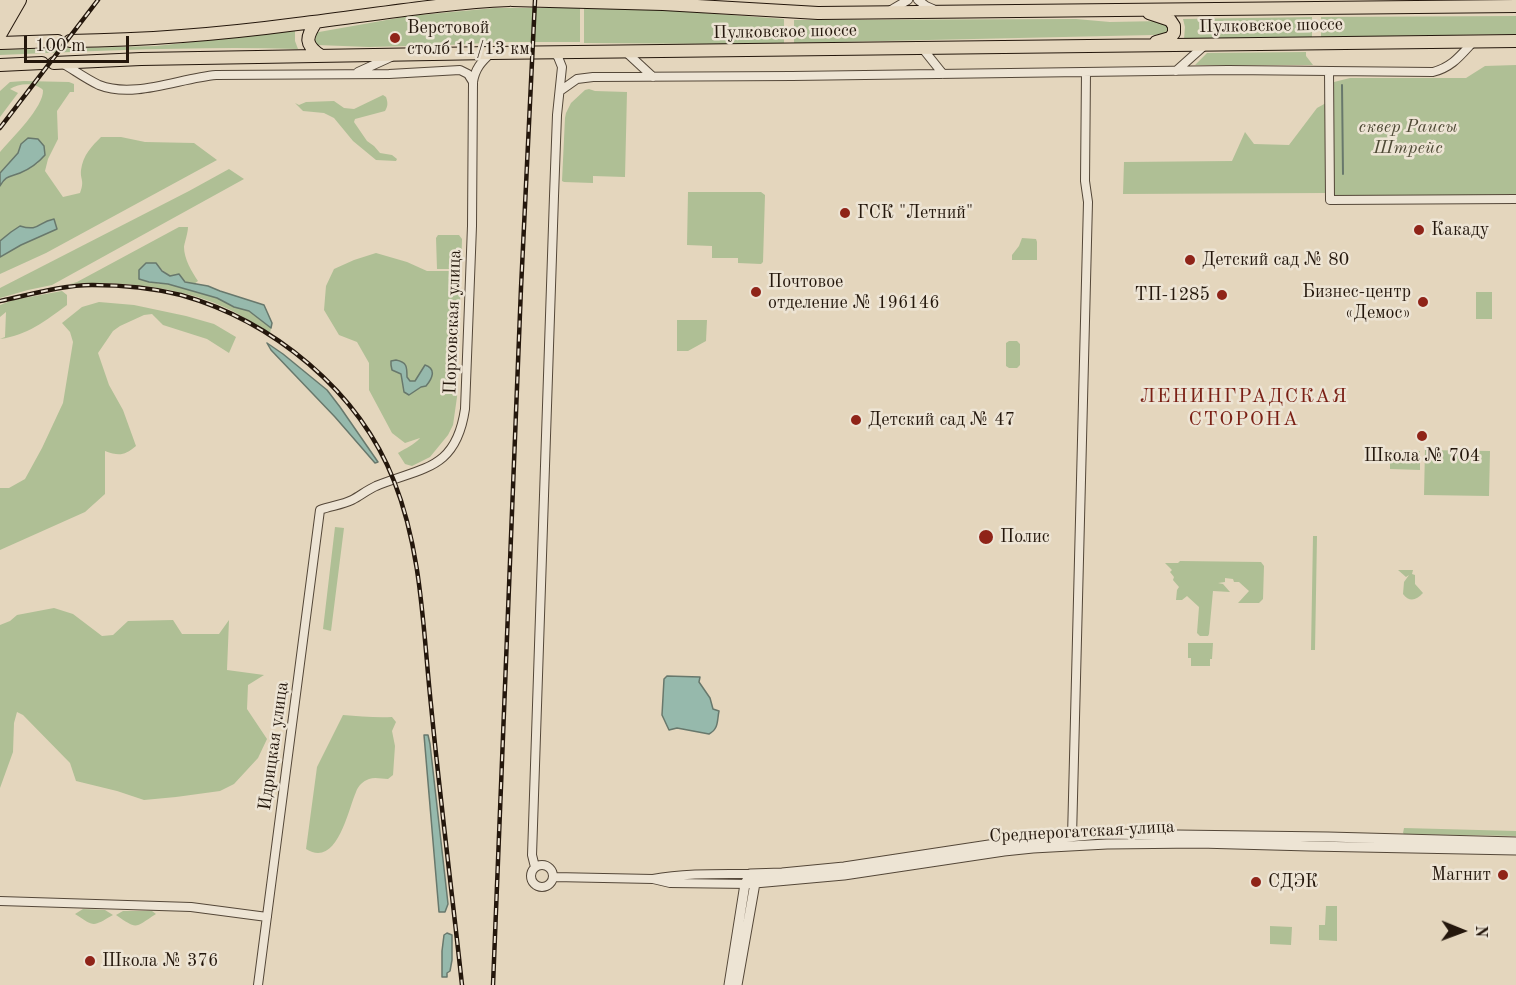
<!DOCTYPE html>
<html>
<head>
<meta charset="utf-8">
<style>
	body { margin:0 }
	#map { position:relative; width:1516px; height:985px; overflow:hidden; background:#e4d6bd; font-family:"Old Standard TT",serif }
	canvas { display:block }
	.north { position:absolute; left:1432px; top:901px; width:60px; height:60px; -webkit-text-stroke:4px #ede4d4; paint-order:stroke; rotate:91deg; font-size:16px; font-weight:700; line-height:24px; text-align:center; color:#24170c }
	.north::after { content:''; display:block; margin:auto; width:21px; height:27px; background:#24170c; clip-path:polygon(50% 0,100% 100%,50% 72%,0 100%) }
	.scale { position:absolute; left:24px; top:36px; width:105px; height:27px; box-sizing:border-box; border:3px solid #24170c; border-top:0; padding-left:8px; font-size:18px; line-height:21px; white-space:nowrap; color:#24170c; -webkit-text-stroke:4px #ede4d4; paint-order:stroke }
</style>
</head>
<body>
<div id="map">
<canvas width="1516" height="985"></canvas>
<div class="north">N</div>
<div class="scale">100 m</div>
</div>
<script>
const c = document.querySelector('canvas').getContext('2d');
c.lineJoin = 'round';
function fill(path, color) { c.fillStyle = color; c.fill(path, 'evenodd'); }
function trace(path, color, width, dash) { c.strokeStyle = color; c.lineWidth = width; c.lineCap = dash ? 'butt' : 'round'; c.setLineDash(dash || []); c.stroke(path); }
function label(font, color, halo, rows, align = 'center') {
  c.font = font + ' "Old Standard TT",serif'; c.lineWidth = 5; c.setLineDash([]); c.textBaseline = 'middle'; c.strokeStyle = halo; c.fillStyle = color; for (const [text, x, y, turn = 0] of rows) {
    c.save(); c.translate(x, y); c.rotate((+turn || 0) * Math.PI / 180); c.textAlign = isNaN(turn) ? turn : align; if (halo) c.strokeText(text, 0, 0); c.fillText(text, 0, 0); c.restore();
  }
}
fill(new Path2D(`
	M495,8h85v34h-75l-57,3 -79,2 -52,-2 -3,-3v-8l5,-2 90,-16z
	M584,8l67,1 133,10v24l-58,1 -142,-1z
	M1516,16v18l-195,3v-20z
	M1312,17v20l-128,2 1,-12 -2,-8z
	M1076,19l34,3 52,-1 3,1 4,7 -4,5 -12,1 -359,8v-23z
	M295,31v10l3,8c-99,-3 -199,2 -298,6v-5l156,-4z
	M1306,52v4l7,9h-118l12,-12z
	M1516,65v129l-177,4 -5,-4v-112l16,-4h116l19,-12z
	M24,81l45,1 5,2v8h-4l-13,19 1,28 -10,20 -3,12 18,26 17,-4c5,-13 0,-13 1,-23 2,-15 11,-24 20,-33h20l24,5 49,1 23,17 -171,93 -46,21v-17l30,-17 8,-12 -27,4 -11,9v-55c6,-11 10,-9 20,-13 7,-3 12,-7 18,-10l-17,-19 -3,9 -18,20v-21c12,-14 44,-45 43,-62 -8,-8 -24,-7 -33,-1l8,4 -18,24v-26l10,-9z
	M589,89l6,2 32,1 -2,85 -32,-1v7l-29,-1 -2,-1 3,-63 1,-5 5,-10 14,-13z
	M383,95l3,2c2,6 2,9 -1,14l-30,8 -1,3 13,19 7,5 6,7 12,2 5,4 -1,2 -20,-1 -23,-19 -19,-23 -10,-5 -21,-2 -8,-8 4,2 7,-3 28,-1 10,7 10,1z
	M1326,103v90l-203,1 1,-32 108,-1 13,-29 9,12 35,1 28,-37z
	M229,169l15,10 -192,106 -24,5 -28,8v-10l189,-97z
	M688,192h73l4,3 -2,67 -2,2 -23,-1v-5h-26v-12l-25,-1z
	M179,227h9c0,6 -4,17 -4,20 0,12 8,25 14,34l-4,3c-17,-5 -27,-7 -38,-21h-10l12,21h10l49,14 17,9 15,4 22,17 -1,6c-11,-7 -21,-14 -32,-20 -46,-26 -116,-34 -168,-30l7,-2z
	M438,235h21l3,4 -5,158 -4,28 -5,10 -18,22 -18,9 -7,-2 -7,-11c8,-5 16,-8 22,-15l-15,5 -13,-10 -23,-43v-27l-12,-21 -18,-7 -15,-25 2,-24 8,-17 20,-9 22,-7 31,9 20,9h23l-1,-2h-12l-1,-31z
	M1022,238l14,1 1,3v18h-25v-5l7,-9z
	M62,291l5,4v10c-22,16 -39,30 -67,34l5,-2 1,-25 -6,5v-12l13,-5z
	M1476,292h16v27h-16z
	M99,302l35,3 52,11 28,8 22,13 -7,16 -22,-14 -44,-14 -11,-11 -8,1 -24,11 -7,5 -15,22 11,32 14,25 13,36c-12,10 -17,10 -31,5v43l-20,18 -85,38v-62h9l16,-9 17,-31 21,-45 10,-61 -3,-10 -8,-9 20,-16z
	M677,320h30l-1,21 -18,10h-11z
	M1009,341h8l3,3v21l-3,3h-8l-3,-2v-23z
	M1390,450l30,1v19l-30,-1z
	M1425,450l65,1 -1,45 -65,-1z
	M335,527l9,1 -13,103 -8,-2z
	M1313,536h4l-2,114h-4z
	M1180,561l81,1 3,4 -1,33 -4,4h-21l11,-12 -10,-9h-5l-1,-3 -8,-1v4l-7,1 5,1 7,8 -17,-1 -4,43 -1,2h-8l-3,-3 2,-26 -12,-11 -5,4h-6l1,-10 2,-3 -6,-7 1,-3 -4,-5 2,-2 -7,-7h13z
	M1398,570h15l-1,4 3,1v9l8,9c-7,8 -14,9 -20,1l1,-12 5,-7 -3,2z
	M54,608l19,6 29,22 11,-1 15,-14 45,-1 9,14h37l10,-14 -2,50 37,5 -16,10 -1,24 20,30 -9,19 -24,26 -14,7 -44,6 -32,3 -27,-9 -41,-10 -6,-18 -47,-48 -6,-3 -3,11 -1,29 -13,36v-163l10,-4 7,-6z
	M1188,643h25l-1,16h-2v7h-19v-8h-3z
	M343,715c16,1 32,3 49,2l4,5 -4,9 3,15 -2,29 -5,4c-6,0 -13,-2 -19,0 -6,2 -11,7 -13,13 -8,18 -19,77 -50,57l11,-82z
	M1404,828l112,3v5l-112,-2 -1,-1z
	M1326,906h11v35l-18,-1v-15h6z
	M83,909l22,1 8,5c-21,12 -18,12 -38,-1z
	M123,911h29l4,3c-22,14 -18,16 -40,1z
	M1270,926l22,1 -1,18 -21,-1z`), '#afbf95');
const water = new Path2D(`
	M28,138l10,1 6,7 1,9c-7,8 -15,14 -25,18 -10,4 -14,2 -20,13v-13l18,-20 3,-9z
	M54,219l3,10 -36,16 -21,12v-16l11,-9 9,-6c20,6 17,-4 34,-7z
	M146,263h10l6,8 8,5 9,-2 6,8 23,4 12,5 44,14 8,18 -1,5 -22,-17 -15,-4 -17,-9 -49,-14 -19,-2 -10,-3v-9z
	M267,343l16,11 44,36 13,17 38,55 -3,1 -40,-46 -64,-67z
	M396,360c11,2 11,7 11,17l3,4h5l10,-16c12,4 7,14 1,21l-5,1 -12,8 -5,-3 -3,-18 -9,-4 -1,-5v-4z
	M667,676l33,1 -1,5 11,16 3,11 6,2c-2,9 0,18 -10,23l-32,-6 -8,2 -7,-15 2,-36z
	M424,735h4l2,9 17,151 1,9 -3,8h-6z
	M447,933l5,2v25l-2,11 -3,2v4h-5v-26l2,-16z`);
fill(water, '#96b9ac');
trace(water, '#68786c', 1.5);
trace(new Path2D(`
	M1342,85l1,89`), '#68786c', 2);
const minor = new Path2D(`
	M918,0l8,6 7,3
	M891,10l17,-10
	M923,49l20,25
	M626,52l27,25
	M62,63c12,7 24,16 37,22 35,14 81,-7 117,-10l173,-1 71,-4 8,4 5,8
	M1176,71l29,-26
	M1329,71l1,129 186,-1
	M358,72l33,-15
	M560,91l17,-12 16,-2 199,-1 436,-6 205,2c19,-5 27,-16 40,-30
	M1072,837l16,-635 -3,-21 1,-109
	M531 876a11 11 0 1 1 22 0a11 11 0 1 1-22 0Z
	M535,867l-3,-12 22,-659 3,-81 5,-48 -4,-10 -3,-4
	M554,877l99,2 17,4 80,1
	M653,879c30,-6 66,-5 97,-5l2,3
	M0,901l191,6 76,10
	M258,985l62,-475c10,-4 22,-5 32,-10 8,-4 15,-10 24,-14 47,-19 80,-16 89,-77l7,-183 1,-144c2,-13 8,-20 18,-29`);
const tertiary = new Path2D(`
	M729,985l16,-101 5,-10 32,-1 62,-6 158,-24 99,-9 227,3 188,5
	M737,985l18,-102 89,-8 160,-24 29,-3 74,-4 92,-1 110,3 207,4`);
const primary = new Path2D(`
	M512,0l151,4 155,9 698,-7
	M1149,13l21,7 4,6v7l-4,5 -14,4
	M316,22c-10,16 -12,22 5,34
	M70,41c76,-1 152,-7 227,-17 71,-8 141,-21 212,-24
	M1,43l57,-2
	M54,63l87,-4 350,-6 1025,-12
	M0,65l42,-2`);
const motorway = new Path2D(`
	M0,15l8,-15
	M0,33l19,-33`);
trace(minor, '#544738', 10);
trace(tertiary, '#544738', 11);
trace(primary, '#24170c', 14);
trace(motorway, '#24170c', 16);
trace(minor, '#ede4d4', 8);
trace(tertiary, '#ede4d4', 9);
trace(primary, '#e4d6bd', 12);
trace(motorway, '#e4d6bd', 14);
const rail = new Path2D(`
	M0,128l98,-128
	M0,301c29,-6 62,-16 92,-16 30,0 61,3 89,10 92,26 178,96 213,186 28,71 29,149 37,224 9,93 21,187 31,280
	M493,985l28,-697 14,-288`);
trace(rail, '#24170c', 4.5);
trace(rail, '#ede4d4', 2, [7]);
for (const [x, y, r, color] of [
	[395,38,6,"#8f2418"],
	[845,213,6,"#8f2418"],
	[1419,230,6,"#8f2418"],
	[1190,260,6,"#8f2418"],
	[756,292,6,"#8f2418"],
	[1222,295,6,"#8f2418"],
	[1423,302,6,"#8f2418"],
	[856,420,6,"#8f2418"],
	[1422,436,6,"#8f2418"],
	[986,537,8,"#8f2418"],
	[1503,875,6,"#8f2418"],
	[1256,882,6,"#8f2418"],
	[90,961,6,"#8f2418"]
]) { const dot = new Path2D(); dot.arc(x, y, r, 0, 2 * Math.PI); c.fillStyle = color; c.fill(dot); trace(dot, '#ede4d4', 2); }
label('18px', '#24170c', '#ede4d4', [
	["Пулковское шоссе",1271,26,-1],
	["Пулковское шоссе",785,32,-1],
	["Порховская улица",453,322,-88],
	["Идрицкая улица",274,746,-82],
	["Среднерогатская улица",1082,832,-3]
]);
label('18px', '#24170c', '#ede4d4', [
	["Верстовой",407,28],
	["столб 11/13 км",407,49],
	["ГСК \"Летний\"",857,213],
	["Какаду",1431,230],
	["Детский сад № 80",1202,260],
	["Почтовое",768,282],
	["отделение № 196146",768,303],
	["Бизнес-центр",1411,292,"right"],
	["«Демос»",1411,313,"right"],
	["ТП-1285",1210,295,"right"],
	["Детский сад № 47",868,420],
	["Школа № 704",1422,456,"center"],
	["Полис",1000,537],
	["Магнит",1491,875,"right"],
	["СДЭК",1268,882],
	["Школа № 376",102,961]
], 'left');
label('italic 18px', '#4e4935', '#ede4d4', [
	["сквер Раисы",1408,127],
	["Штрейс",1408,148]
]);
c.letterSpacing = '1.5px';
label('20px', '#7a1f14', '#ede4d4', [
	["ЛЕНИНГРАДСКАЯ",1244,397],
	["СТОРОНА",1244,420]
]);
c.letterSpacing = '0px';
</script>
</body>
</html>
